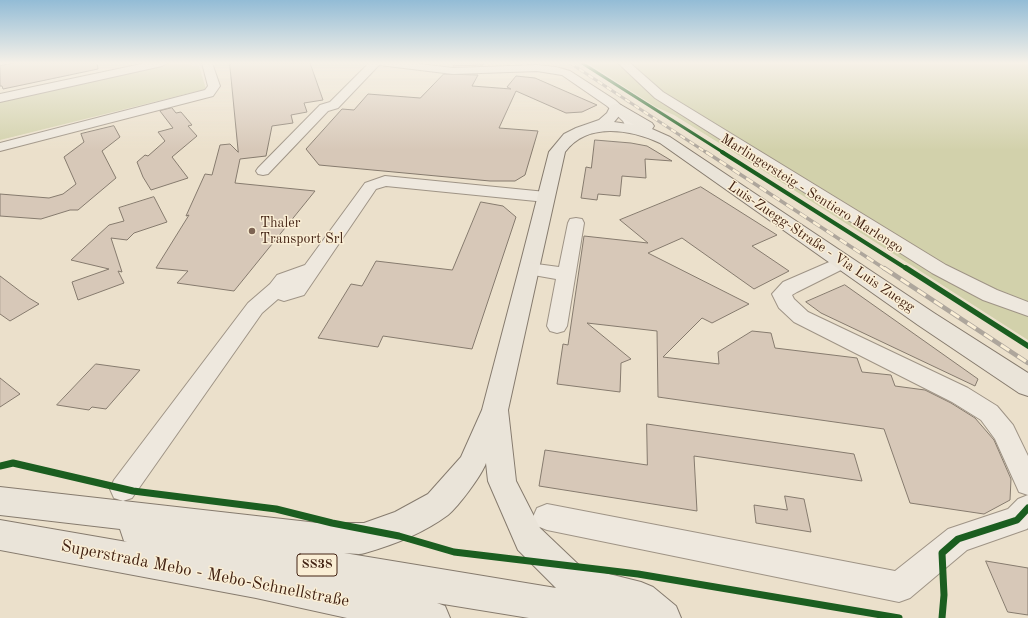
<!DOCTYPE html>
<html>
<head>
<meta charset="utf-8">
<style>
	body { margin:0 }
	canvas { display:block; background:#ebe0cb }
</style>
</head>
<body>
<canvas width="1028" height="618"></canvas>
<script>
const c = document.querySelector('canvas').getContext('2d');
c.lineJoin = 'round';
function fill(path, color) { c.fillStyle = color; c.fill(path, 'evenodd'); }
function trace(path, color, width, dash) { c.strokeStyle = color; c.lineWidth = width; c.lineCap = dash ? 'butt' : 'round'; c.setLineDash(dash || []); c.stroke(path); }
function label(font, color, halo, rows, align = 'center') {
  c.font = font + ' "Old Standard TT",serif'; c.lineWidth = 3; c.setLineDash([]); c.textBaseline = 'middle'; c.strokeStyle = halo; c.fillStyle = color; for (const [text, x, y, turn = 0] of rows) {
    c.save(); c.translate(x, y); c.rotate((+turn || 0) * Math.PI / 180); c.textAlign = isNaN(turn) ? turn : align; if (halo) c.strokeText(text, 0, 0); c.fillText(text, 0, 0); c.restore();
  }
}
fill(new Path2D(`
	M170,63h24l-3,1 2,2h6l7,23 -206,51v-40z
	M587,63h441v277l-267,-171 -87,-54 -18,-8z`), '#d2d1ab');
const building = new Path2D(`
	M14,63h83l1,6 -95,20 -1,-3h-2v-20z
	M230,63h80l13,37 -19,3 3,9 -16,3 2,8 -21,3 -6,30 -26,3 -5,24 80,8 -81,100 -57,-8 11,-12 -32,-3 33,-53 -3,1 19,-42 7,1 8,-30 10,-1 8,8z
	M456,63h28l-1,2 -30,1z
	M444,74l34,1 -6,11 39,3 -4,-2 9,-11 19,2 62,27 -15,7 -16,1 -50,-22 -17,37 39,3 -13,44 -10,6h-25l-171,-16 -13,-16 36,-40 12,1 14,-16 52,4z
	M172,108l4,5 5,-1 11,13 -4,1 9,10 -25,21 16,21 -37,12 -8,-13 -6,-15 8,-7 3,1 17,-15 -7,-9 15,-4 -13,-17z
	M114,126l6,11 -18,14 14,27 -38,32h-8l-29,9 -41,-3v-22l49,4 14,-4 13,-10 -12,-27 20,-15 -3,-8z
	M595,140l36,3 16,3 25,15 -27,-2 1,19 -24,-2 -2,20 -22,-2 -1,6 -16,-2 5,-31 5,1z
	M701,187l76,48 -25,11 37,25 -35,18 -72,-51 -34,15 101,51 -37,19 -10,-5 -39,39 56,7 -1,-12 34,-21 19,2 4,15 82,10 5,14 29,3 4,11 30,4 26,13 24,15 19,22 17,39 -1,21 -26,14 -74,-11 -26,-74 -226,-32 -1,-66 -70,-8 44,36 -10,4 -1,29 -63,-8 6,-40 5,1 16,-109 64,7 -28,-23z
	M154,197l13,25 -33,11 -7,7 -16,-2 11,34 -4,-1 6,12 -46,17 -6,-18 37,-13 -38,-9 38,-35 15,-4 -5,-13z
	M481,202l22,4 13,11 -44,132 -89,-13 -5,11 -60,-9 33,-54 11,2 14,-25 76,9z
	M0,276l29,22 10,6 -29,17 -10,-7z
	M845,285l133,94 -3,7 -154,-73 -15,-11z
	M96,364l44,6 -34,39 -14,-2 -3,3 -32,-5z
	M0,378l20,16 -20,13z
	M647,424l207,30 8,27 -168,-25 3,55 -158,-25 6,-36 102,15z
	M785,496l19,3 7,33 -55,-9 -2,-18 33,5z
	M986,561l42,7v47l-20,-3z`);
fill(building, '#d7c8b8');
trace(building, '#867b6e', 1);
const minor = new Path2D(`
	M146,63h21l-5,3 -162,36v-8z
	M202,63h10l8,23 -7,10 -213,55v-8l205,-53 3,-4z
	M369,63h43l41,5 84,-3 19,2 14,4 45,29 18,16 7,12 -2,3h-10l-5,-10 -16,-15 -45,-31 -25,-4 -84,3 -74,-9 -41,43 -10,3 -60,63 -5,1 -5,-1 -2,-3 2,-3 62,-63 10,-3z
	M618,63h12l33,29 283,173 51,25 31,12v14l-45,-16 -51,-27 -277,-175z
	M385,176l161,16 6,2 2,3 -2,3 -6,2 -160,-16 -10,3 -72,106 -20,6 -6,-2 -16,14 -130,185 -9,3 -9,-3 -4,-9 4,-9 134,-177 22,-19 7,-9 28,-10 60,-82z
	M576,218l6,1 2,4 -17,103 -3,5 -7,2 -7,-2 -3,-5 9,-47 -34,-6 -2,-4 2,-4 7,-2 30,4 9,-44 2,-4z
	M843,256l6,2 3,4 -3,4 -52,26 -5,3 2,4 14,13 160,76 29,18 16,19 15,31v72l-1,1 -60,21 -57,48 -11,4 -352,-72 -10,-4 -4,-9 4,-9 10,-4 348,67 53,-42 60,-20 10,-10 10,-4 -9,-3 -24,-53 -14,-19 -29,-18 -158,-80 -15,-14 -7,-14 11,-12z`);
const major = new Path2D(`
	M616,104l5,1 31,18 2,3 -2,3 18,8 264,176 94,60v23l-9,-3 -101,-68 -258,-182c-30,-14 -73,-21 -95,9l-26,117 -3,5 -7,2 -7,-2 -3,-5 30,-117 15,-18 12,-6 23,-8 8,-7 4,-8zM619,116l15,9 -20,-3z`);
const highway = new Path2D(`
	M529,262l7,2 3,5 -31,141 8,71 24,47 41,39 60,15 12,5 23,19 5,12h-152l-92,-15 8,3 5,12h-103l-91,-20 -256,-48v-30l127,22 -3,-1 -4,-12 -120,-14v-28l318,36h46l31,-11 33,-18 33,-37 21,-47 37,-141 3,-5zM486,463l2,18 30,69 38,38 -212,-35c7,0 15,2 21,0 29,-8 60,-21 83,-38 10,-8 34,-40 38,-52z`);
trace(minor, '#9f9486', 2);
trace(major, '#867b6e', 2);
trace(highway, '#867b6e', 2);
fill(minor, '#eee8de');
fill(major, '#eae4d9');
fill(highway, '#eae4d9');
const railFar2 = new Path2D(`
	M570,63l137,90`);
const railFar1 = new Path2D(`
	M706,152l179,117`);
const rail = new Path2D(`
	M884,268l144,95`);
trace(railFar2, '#aea69c', 3);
trace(railFar1, '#aea69c', 3.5);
trace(rail, '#aea69c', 4.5);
trace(railFar2, '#faeed5', 2, [5.5]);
trace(railFar1, '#faeed5', 2.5, [8]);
trace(rail, '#faeed5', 3, [10]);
trace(new Path2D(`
	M582,63l142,90`), '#1b5e20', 3);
trace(new Path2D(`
	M722,152l185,117`), '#1b5e20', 4);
trace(new Path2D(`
	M906,268l122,78`), '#1b5e20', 5.5);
trace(new Path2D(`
	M0,466l13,-3 120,28 143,18 56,14 67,13 55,16 184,22 261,44
	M942,618l2,-23 -2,-42 16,-14 59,-19 11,-12`), '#1b5e20', 7);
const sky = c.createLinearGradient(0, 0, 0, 150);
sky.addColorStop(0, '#93bcd6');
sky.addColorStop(0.42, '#f6f1e8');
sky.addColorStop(1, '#f6f1e800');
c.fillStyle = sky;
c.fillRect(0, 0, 1028, 150);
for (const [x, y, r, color] of [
	[252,231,4,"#7d6453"]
]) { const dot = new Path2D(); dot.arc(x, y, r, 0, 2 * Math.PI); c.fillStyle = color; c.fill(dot); trace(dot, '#faeed5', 1.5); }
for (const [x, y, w] of [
	[317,565,40]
]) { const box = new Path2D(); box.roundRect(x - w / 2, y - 11, w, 22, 3); c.fillStyle = '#faeed5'; c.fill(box); trace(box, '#422213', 1); }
label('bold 13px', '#422213', null, [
	["SS38",317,565]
]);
label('14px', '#422213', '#faeed5', [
	["Marlingersteig - Sentiero Marlengo",812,194,32],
	["Luis-Zuegg-Straße - Via Luis Zuegg",821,247,34]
]);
label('14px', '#422213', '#faeed5', [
	["Thaler",260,223],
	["Transport Srl",260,239]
], 'left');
label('17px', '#422213', '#faeed5', [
	["Superstrada Mebo - Mebo-Schnellstraße",205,574,11]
]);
</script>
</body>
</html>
